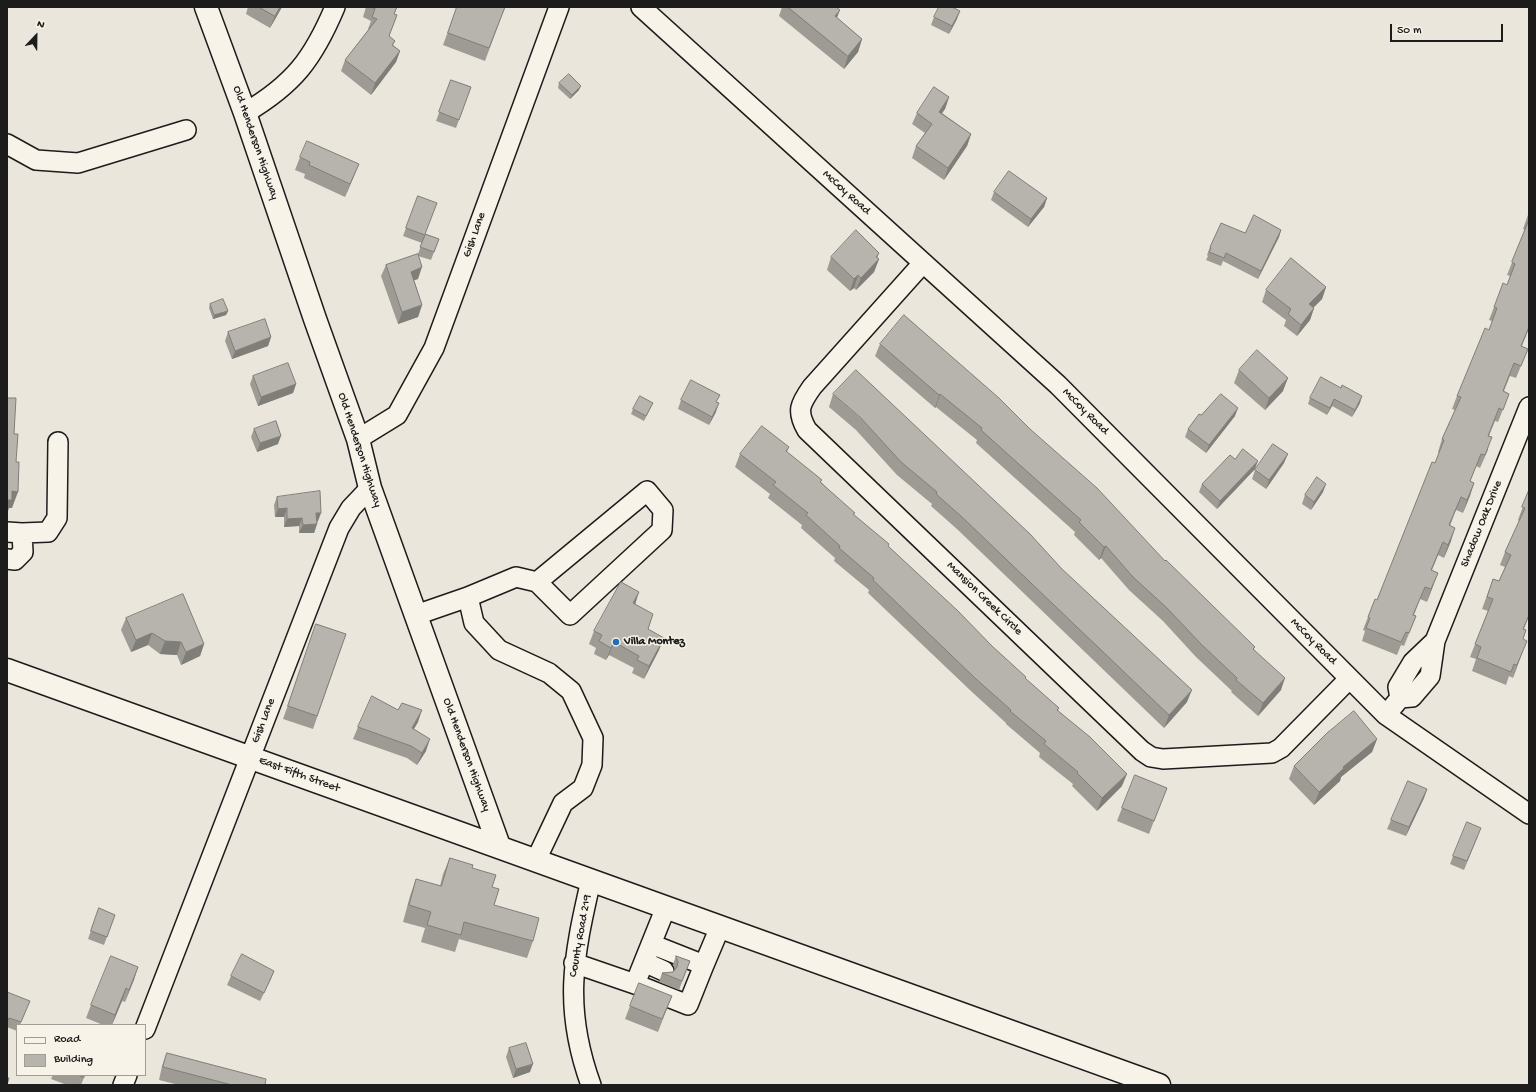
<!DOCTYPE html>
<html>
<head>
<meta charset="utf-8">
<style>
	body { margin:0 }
	#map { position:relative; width:1536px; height:1092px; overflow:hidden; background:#eae6dc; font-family:"Gochi Hand",sans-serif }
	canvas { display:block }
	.frame { position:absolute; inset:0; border:8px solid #1c1c1c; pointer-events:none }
	.legend { position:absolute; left:16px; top:1024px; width:130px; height:52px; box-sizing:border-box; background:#f7f3e8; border:1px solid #9f9d96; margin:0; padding:5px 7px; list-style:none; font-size:12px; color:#1c1c1c }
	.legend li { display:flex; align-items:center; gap:8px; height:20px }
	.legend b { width:20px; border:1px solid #9f9d96 }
	.north { position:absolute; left:16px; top:16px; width:40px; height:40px; -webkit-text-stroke:3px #f7f3e8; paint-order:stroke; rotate:22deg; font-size:11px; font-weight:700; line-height:16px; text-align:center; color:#1c1c1c }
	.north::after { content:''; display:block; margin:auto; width:14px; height:18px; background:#1c1c1c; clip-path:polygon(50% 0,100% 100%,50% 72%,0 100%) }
	.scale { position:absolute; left:1390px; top:24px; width:113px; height:18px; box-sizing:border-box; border:2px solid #1c1c1c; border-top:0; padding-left:5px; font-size:12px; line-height:14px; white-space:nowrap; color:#1c1c1c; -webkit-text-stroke:3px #f7f3e8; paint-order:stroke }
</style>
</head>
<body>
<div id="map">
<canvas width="1536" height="1092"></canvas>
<div class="frame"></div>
<ul class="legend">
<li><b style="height:5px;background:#f7f3e8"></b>Road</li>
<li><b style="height:11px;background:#b6b4ac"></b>Building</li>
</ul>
<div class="north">N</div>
<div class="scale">50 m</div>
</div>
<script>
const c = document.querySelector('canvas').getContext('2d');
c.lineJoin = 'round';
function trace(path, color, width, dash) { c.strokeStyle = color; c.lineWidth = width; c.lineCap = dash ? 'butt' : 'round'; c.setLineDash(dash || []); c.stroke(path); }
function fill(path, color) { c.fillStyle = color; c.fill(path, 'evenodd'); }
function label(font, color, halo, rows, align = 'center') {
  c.font = font + ' "Gochi Hand",sans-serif'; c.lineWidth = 3; c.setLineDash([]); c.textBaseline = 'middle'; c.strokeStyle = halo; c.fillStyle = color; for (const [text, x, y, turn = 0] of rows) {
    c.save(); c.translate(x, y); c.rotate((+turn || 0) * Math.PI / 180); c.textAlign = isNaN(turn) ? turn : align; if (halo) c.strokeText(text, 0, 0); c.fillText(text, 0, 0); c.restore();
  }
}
const minor = new Path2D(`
	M641,7l417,378 328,330 143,99
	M245,113c49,-29 68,-54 90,-106
	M7,144l29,16 42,3 108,-33
	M923,263l-111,124c-12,17 -16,24 -5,43l335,321 9,6 12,2 109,-6 9,-5 68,-69
	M358,439l39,-24 37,-67 125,-341
	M7,532l15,1 1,19 -8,8 -8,-1
	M22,533l26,-1 9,-14 1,-76
	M468,597l6,26 25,27 50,23 22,18 22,47 -1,27 -9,23 -20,15 -27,57
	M416,615l52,-18 48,-20 21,5 33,33 92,-85 1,-20 -16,-19 -110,91
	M1400,698l-2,-11 15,-25 22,-21
	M1386,715l14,-17 12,-1 18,-21 5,-35 94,-234
	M644,962l20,9
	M574,963l61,21 31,-77
	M704,965l16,-38
	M635,984l53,21 16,-40 -53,-21
	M145,1029l194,-501 12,-20 19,-20
	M123,1085l4,-10
	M591,1085c-28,-77 -18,-127 0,-205`);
const major = new Path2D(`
	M206,7l39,106 70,206 43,120 12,49 129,358
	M7,670l1152,415`);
trace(minor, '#1c1c1c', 22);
trace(major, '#1c1c1c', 25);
trace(minor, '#f7f3e8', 19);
trace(major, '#f7f3e8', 22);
fill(new Path2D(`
	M248,7h34l-12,21 -24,-14z
	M366,7h31l-3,7 3,1 -8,21 6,5 -2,4 7,6 -4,11 -25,33 -30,-24 4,-11 24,-31h-1l3,-8 -8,-4z
	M457,7h48l-20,54 -42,-16z
	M782,7h54l1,11 25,21 -4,13 -14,17 -65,-53z
	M934,17l23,2 -8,15 -18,-9z
	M451,80l20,7 -15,41 -20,-7z
	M559,83l20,7 -9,9 -12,-11z
	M949,97l-4,12 -3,4 29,21 -4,12 -23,34 -32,-22 4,-12 9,-13 -13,-9 5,-11z
	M300,157l54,19 -9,21 -41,-19 1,-4 -10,-4z
	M994,192l53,6 -3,9 -16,20 -37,-27z
	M418,196l7,38 14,5 -8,21 -13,-4v23l-4,1 8,25 -4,12 -20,7 -17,-48 5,-11 32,-11 4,-11 -19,-7z
	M1529,212v119h-1l-6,15 6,3 -12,29 -6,-2 -6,15 5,3 -11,28 -3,-1 -6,15 -1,14 -8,18 -4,-2 -6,16 4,1 -11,30 -7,-3 -6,16 1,15 -7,17 -6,-3 -6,15 6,3 -11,29 -7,-3 -6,16 2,1 -12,30 -3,-1 -4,10 -35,-14 3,-10 -2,-1 5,-13 9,-17 58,-137 4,-10 -1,-1 4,-13 13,-29 -3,-1 5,-13 32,-66 3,-9 -3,-1 5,-13 13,-22 3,-9 -3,-1 18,-45 -2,-1z
	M1281,230l-2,7 -21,42 -35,-18 -2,5 -15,-6 2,-4 -1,-1 3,-8 35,-14z
	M831,257l47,1 1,1 -5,13 -18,18 -2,-2 -4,3 -23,-21z
	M1326,287l-4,12 -9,9h1l-4,12 -13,16 -13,-10 2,-6 -24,-18 4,-12z
	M210,304l18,7 -2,4 -13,4 -4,-11z
	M228,332l43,5 -3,9 -36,13 -7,-18z
	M880,344l285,217 89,88 27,41 -23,26 -27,-24 1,-1 -36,-34 -33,-36 -34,-31 -28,-32 -2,2 -25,-25 1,-3 -99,-89 1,-3 -41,-33 -1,1 -60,-52z
	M1239,370l44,21 -18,19 -31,-27z
	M253,376l43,8 -3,9 -35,13 -8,-22z
	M1341,388l19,15 -8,14 -20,-11 -5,9 -19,-11 2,-6z
	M833,394l354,308 -23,26 -206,-198 -27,-24 1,-2 -35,-29 -41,-45 -27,-23z
	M681,400l35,12 -7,13 -31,-16z
	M651,407l-7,14 -13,-7 2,-5z
	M1201,415l34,1 -29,37 -21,-16 3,-8z
	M254,429l24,15 -21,8 -6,-15z
	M789,447l-2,5 34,30 33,33 34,31 137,133 34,29 -1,3 64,75 -25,25 -25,-25 1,-2 -34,-27 1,-4 -34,-29v-1l-34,-31 -104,-99 1,-3 -35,-29 1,-3 -34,-30 1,-3 -34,-27 2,-4 -35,-27 5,-13z
	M1235,459l20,10 -38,40 -18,-17 3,-8z
	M1284,463l-18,26 -14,-10 3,-9z
	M1529,490v126l-5,13 2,1 -3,9 -1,14 -9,25 -4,-2 -3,9 -34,-14 4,-12 -6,-2 18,-46 -6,-2 11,-30 6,2 6,-14 -5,-2 5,-13 14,-31 -1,-1z
	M1323,492l-12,18 -9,-6 3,-9z
	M277,497l41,24 -1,1v2l-3,9h-15v-7l-15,1v-10h-9l-1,-12z
	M635,604l24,46 -15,29 -12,-6 2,-5 -25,-13 -3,5 -12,-6 2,-6 -7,-4 5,-13z
	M126,618l78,26 -4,12 -19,9 -4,-10 -17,-1 -12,-9 -17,7 -10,-22z
	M346,634l-33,95 -30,-10 29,-82z
	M418,722l-4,7 12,22 -9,14 -10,-7 -54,-19 5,-12z
	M1377,739l-5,13 -31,25 -1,4 -26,24 -25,-26 5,-13z
	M1427,789l-3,9 -18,38 -19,-7 4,-9z
	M1162,800l-13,34 -32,-13 5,-13z
	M1478,836l-14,34 -14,-6 3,-8z
	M450,858l22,10 20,19 2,18 39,36 -6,17 -68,-19 -4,13 -34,-10 4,-14 -22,-6 7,-26 6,-17 24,7 3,-12z
	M99,908l16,7 -11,30 -16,-6z
	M676,956l14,5 -11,29 -20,-8 3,-9 11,-1 2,-2 -2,-6z
	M138,967l-13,35 -3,-1 -10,24h-9l-17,-7 5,-13z
	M274,971l-3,8 -11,22 -33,-16 4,-9z
	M7,992l19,18 -6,15h-3v6l-10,-4z
	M672,996l-14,36 -33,-13 5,-13z
	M509,1048l21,24 -17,6 -7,-21z
	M167,1053l98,32h-86l-20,-5 3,-14z
	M53,1075h32l-4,10h-14l-16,-6z`), '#9d9b94');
fill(new Path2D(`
	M280,7h2l-12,21 5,-12z
	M840,10l-5,13v-7z
	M960,11l-3,8 -8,15 3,-8z
	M862,39l-4,13 -14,17 4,-13z
	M400,51l-4,11 -25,33 4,-12z
	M581,86l-2,4 -9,9 2,-4z
	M949,97l-4,12 -10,14 4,-11z
	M971,134l-4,12 -23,34 4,-12z
	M359,164l-5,12 -9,21 5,-13z
	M1047,198l-3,9 -16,20 3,-8z
	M1281,230l-2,7 -21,42 3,-8z
	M879,253l-3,8 3,-2 -5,13 -18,18 5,-12 15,-21z
	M422,267l-4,12 -12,4 5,-11z
	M858,275l-4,13 -4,3 4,-12z
	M1326,287l-4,12 -17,17 4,-12z
	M422,305l-4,12 -20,7 4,-12z
	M1314,308l-4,12 -13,16 4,-11z
	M228,311l-2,4 -13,4 1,-4z
	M271,337l-3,9 -36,13 3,-8z
	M1288,378l-5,13 -18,19 4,-12z
	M296,384l-3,9 -35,13 3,-9z
	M940,394l-4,13 -1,1 4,-13z
	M1362,396l-2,7 -8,14 3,-7z
	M1334,399l-2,7 -5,9 3,-7z
	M719,403l-3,9 -7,13 3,-8z
	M1238,408l-3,8 -29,37 3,-8z
	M281,436l-3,8 -21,8 3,-9z
	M1288,454l-4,9 -18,26 3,-9z
	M1258,461l-3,8 -38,40 3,-8z
	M1474,483l-4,13 -7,17 4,-13z
	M1326,484l-3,8 -12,18 3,-8z
	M12,491l6,1 -6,16h-3l-2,6v-14z
	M287,508l-3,9h-9l3,-8z
	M316,513h5l-3,8 -5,1z
	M302,518l-3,8 -15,1 3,-8z
	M317,524l-3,9h-15l4,-8z
	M1455,528l-4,13 -7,17 4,-13z
	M1443,542l-5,13 -12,28 5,-13z
	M1106,546l-5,12 -2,2 5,-13z
	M1438,573l-5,13 -6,16 4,-13z
	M639,592l-4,13 -2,-2z
	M152,633l-4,12 -17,7 5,-12z
	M664,638l-5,12 -15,29 5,-13z
	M165,641l16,1 -4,13 -17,-1z
	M1527,641l-5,12 -9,25 4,-13z
	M614,642l-5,13 -3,5 5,-12z
	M204,644l-4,12 -19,9 5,-13z
	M1285,678l-4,12 -23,26 5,-13z
	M1192,690l-5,12 -23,26 5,-13z
	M422,710l-4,12 -11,18 5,-12z
	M430,739l-4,12 -9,14 5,-12z
	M1377,739l-5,13 -31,25 -1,4 -26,24 5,-13 24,-25z
	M1127,774l-5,12 -25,25 5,-13z
	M1427,789l-3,9 -18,38 3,-9z
	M138,967l-4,13 -9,22 4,-12z
	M126,988l-4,13 -10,24 3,-10z
	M533,1064l-3,8 -17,6 3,-9z`), '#7f7e78');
const building = new Path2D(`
	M259,7h21l-5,9z
	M370,7h27l-3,7 3,1 -8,21 6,5 -3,4 8,6 -25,32 -30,-23 32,-41 -5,-2 3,-8z
	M457,7h48l-16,41 -41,-15z
	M788,7h48l4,3 -5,6 27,23 -14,17z
	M939,7h13l8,4 -8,15 -18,-9z
	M569,74l12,12 -9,9 -13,-12z
	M451,80l20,7 -12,33 -20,-8z
	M934,87l15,10 -10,15 32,22 -23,34 -32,-22 16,-22 -15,-11z
	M307,141l52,23 -9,20 -41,-19 1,-3 -10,-5z
	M1009,171l38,27 -16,21 -37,-27z
	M418,196l19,7 -12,31 14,5 -5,13 -14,-5 5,-12 -19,-7z
	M1254,215l27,15 -20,41 -35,-18 -2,5 -15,-6 2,-4 -1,-1 11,-24 24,10z
	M1529,220v107l-8,19 7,3 -7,17 -7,-3 -11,28 6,3 -6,16 -4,-2 -11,28 4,1 -7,18 -4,-1 -11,27 4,2 -7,17 -6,-3 -12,28 6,3 -7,17 -5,-3 -12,28 7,3 -7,16 -6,-2 -12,28 3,1 -7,17 -3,-1 -5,10 -35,-14 4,-10 -2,-1 7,-18 2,1 55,-138 3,1 9,-23 -2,-1 19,-42 -4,-1 28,-68 4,2 8,-22 -3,-1 9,-24 4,2 8,-21 -3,-2z
	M856,230l23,23 -3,4 3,2 -18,19 -3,-3 -4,4 -23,-22z
	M418,254l4,13 -11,5 11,33 -20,7 -16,-47z
	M1291,258l35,29 -17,17 5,4 -13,17 -13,-11 3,-5 -25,-19z
	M223,299l5,12 -14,4 -4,-11z
	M904,315l95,83 31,31 67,59 68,73 1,-1 89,87 -2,2 32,29 -22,25 -27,-23 1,-2 -36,-34 -34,-36 -34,-31 -27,-31 -2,1 -25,-25 2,-2 -100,-90 1,-2 -42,-34 -1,1 -59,-51z
	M265,319l6,18 -36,14 -7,-19z
	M1257,350l31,28 -19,20 -30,-28z
	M288,363l8,21 -35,13 -8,-21z
	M856,370l174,164 32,35 130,121 -23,25 -207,-198 -26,-23 1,-2 -36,-30 -41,-45 -27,-23z
	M1321,377l20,11 1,-3 20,11 -7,14 -21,-11 -4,9 -20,-10z
	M691,380l29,15 -4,7 3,1 -7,14 -31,-17z
	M1221,394l17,14 -29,37 -21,-16 11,-15 2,1z
	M640,396l13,7 -7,13 -13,-7z
	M7,398h9l-2,36h4l-2,28h3l-1,30 -6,-1v9h-5z
	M276,421l5,15 -21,7 -6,-14z
	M762,426l27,21 -3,4 36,29 -2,2 35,31 -2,1 36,30 -1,2 70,65 34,35 34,31 -1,1 34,30 -2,2 33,27 37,37 -25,24 -25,-25 1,-1 -34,-28 2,-3 -36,-30 1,-1 -35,-31 -103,-99 1,-2 -35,-30 1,-2 -34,-31 2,-2 -35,-28 3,-3 -36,-28z
	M1273,444l15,10 -19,26 -14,-10z
	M1243,449l15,12 -38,40 -18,-17 28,-29 5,4z
	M1317,477l9,7 -12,18 -9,-7z
	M1529,490v125l-6,14 3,1 -3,9 4,2 -10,24 -3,-1 -3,8 -34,-14 4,-11 -6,-3 18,-45 -6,-2 6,-18 6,2 12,-26 -6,-3 20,-44 -3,-1z
	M320,491l1,22h-5l1,11 -14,1 -1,-7 -15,1v-11l-9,1 -1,-12z
	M621,582l18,10 -6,11 20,11 -5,15 16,9 -15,28 -12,-6 2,-4 -25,-14 -3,6 -12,-7 3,-6 -8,-4z
	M183,594l21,50 -18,8 -5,-10 -16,-1 -13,-8 -16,7 -10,-22z
	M316,624l30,10 -29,82 -29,-10z
	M372,696l26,14 4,-7 20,7 -10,18 18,11 -8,14 -11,-7 -53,-19z
	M1354,711l23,28 -34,28 1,1 -25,24 -25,-26 32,-32z
	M1135,775l32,13 -13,33 -32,-13z
	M1408,781l19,8 -18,38 -18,-7z
	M1467,822l14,6 -14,33 -14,-5z
	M450,858l23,7 -1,3 24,7 -4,12 7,2 -5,16 45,13 -6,23 -69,-19 -3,13 -34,-10 4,-13 -22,-7 7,-26 25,7z
	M99,908l16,7 -8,22 -16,-6z
	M242,954l32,17 -10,22 -33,-17z
	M111,956l27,11 -9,23 -3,-2 -11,27 -24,-10z
	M676,956l14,5 -8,20 -20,-8 11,-1 4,-5 1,-5z
	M639,983l33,13 -10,23 -32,-13z
	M7,992l23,9 -9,21 -12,-4 -2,4z
	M526,1043l7,21 -17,5 -7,-21z
	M167,1053l99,26 -1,6h-33l-69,-18z
	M78,1075h6v2z
	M7,1078h2l-2,7z`);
fill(building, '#b6b4ac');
trace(building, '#7f7e78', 1);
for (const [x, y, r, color] of [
	[616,642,4,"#1f6fb2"]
]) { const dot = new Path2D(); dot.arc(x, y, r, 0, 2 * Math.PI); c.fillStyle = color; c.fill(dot); trace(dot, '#f7f3e8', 1.5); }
label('12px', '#1c1c1c', '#f7f3e8', [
	["Old Henderson Highway",255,143,71],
	["McCoy Road",846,193,42],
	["Gish Lane",475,235,-70],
	["McCoy Road",1085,412,45],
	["Old Henderson Highway",359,450,72],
	["Shadow Oak Drive",1482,524,-68],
	["Mansion Creek Circle",984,599,44],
	["McCoy Road",1313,642,45],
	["Gish Lane",264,721,-69],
	["Old Henderson Highway",466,755,70],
	["East Fifth Street",299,775,20],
	["County Road 219",581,936,-80]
]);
label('bold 12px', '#1c1c1c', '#f7f3e8', [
	["Villa Montez",624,642]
], 'left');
</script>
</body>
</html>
